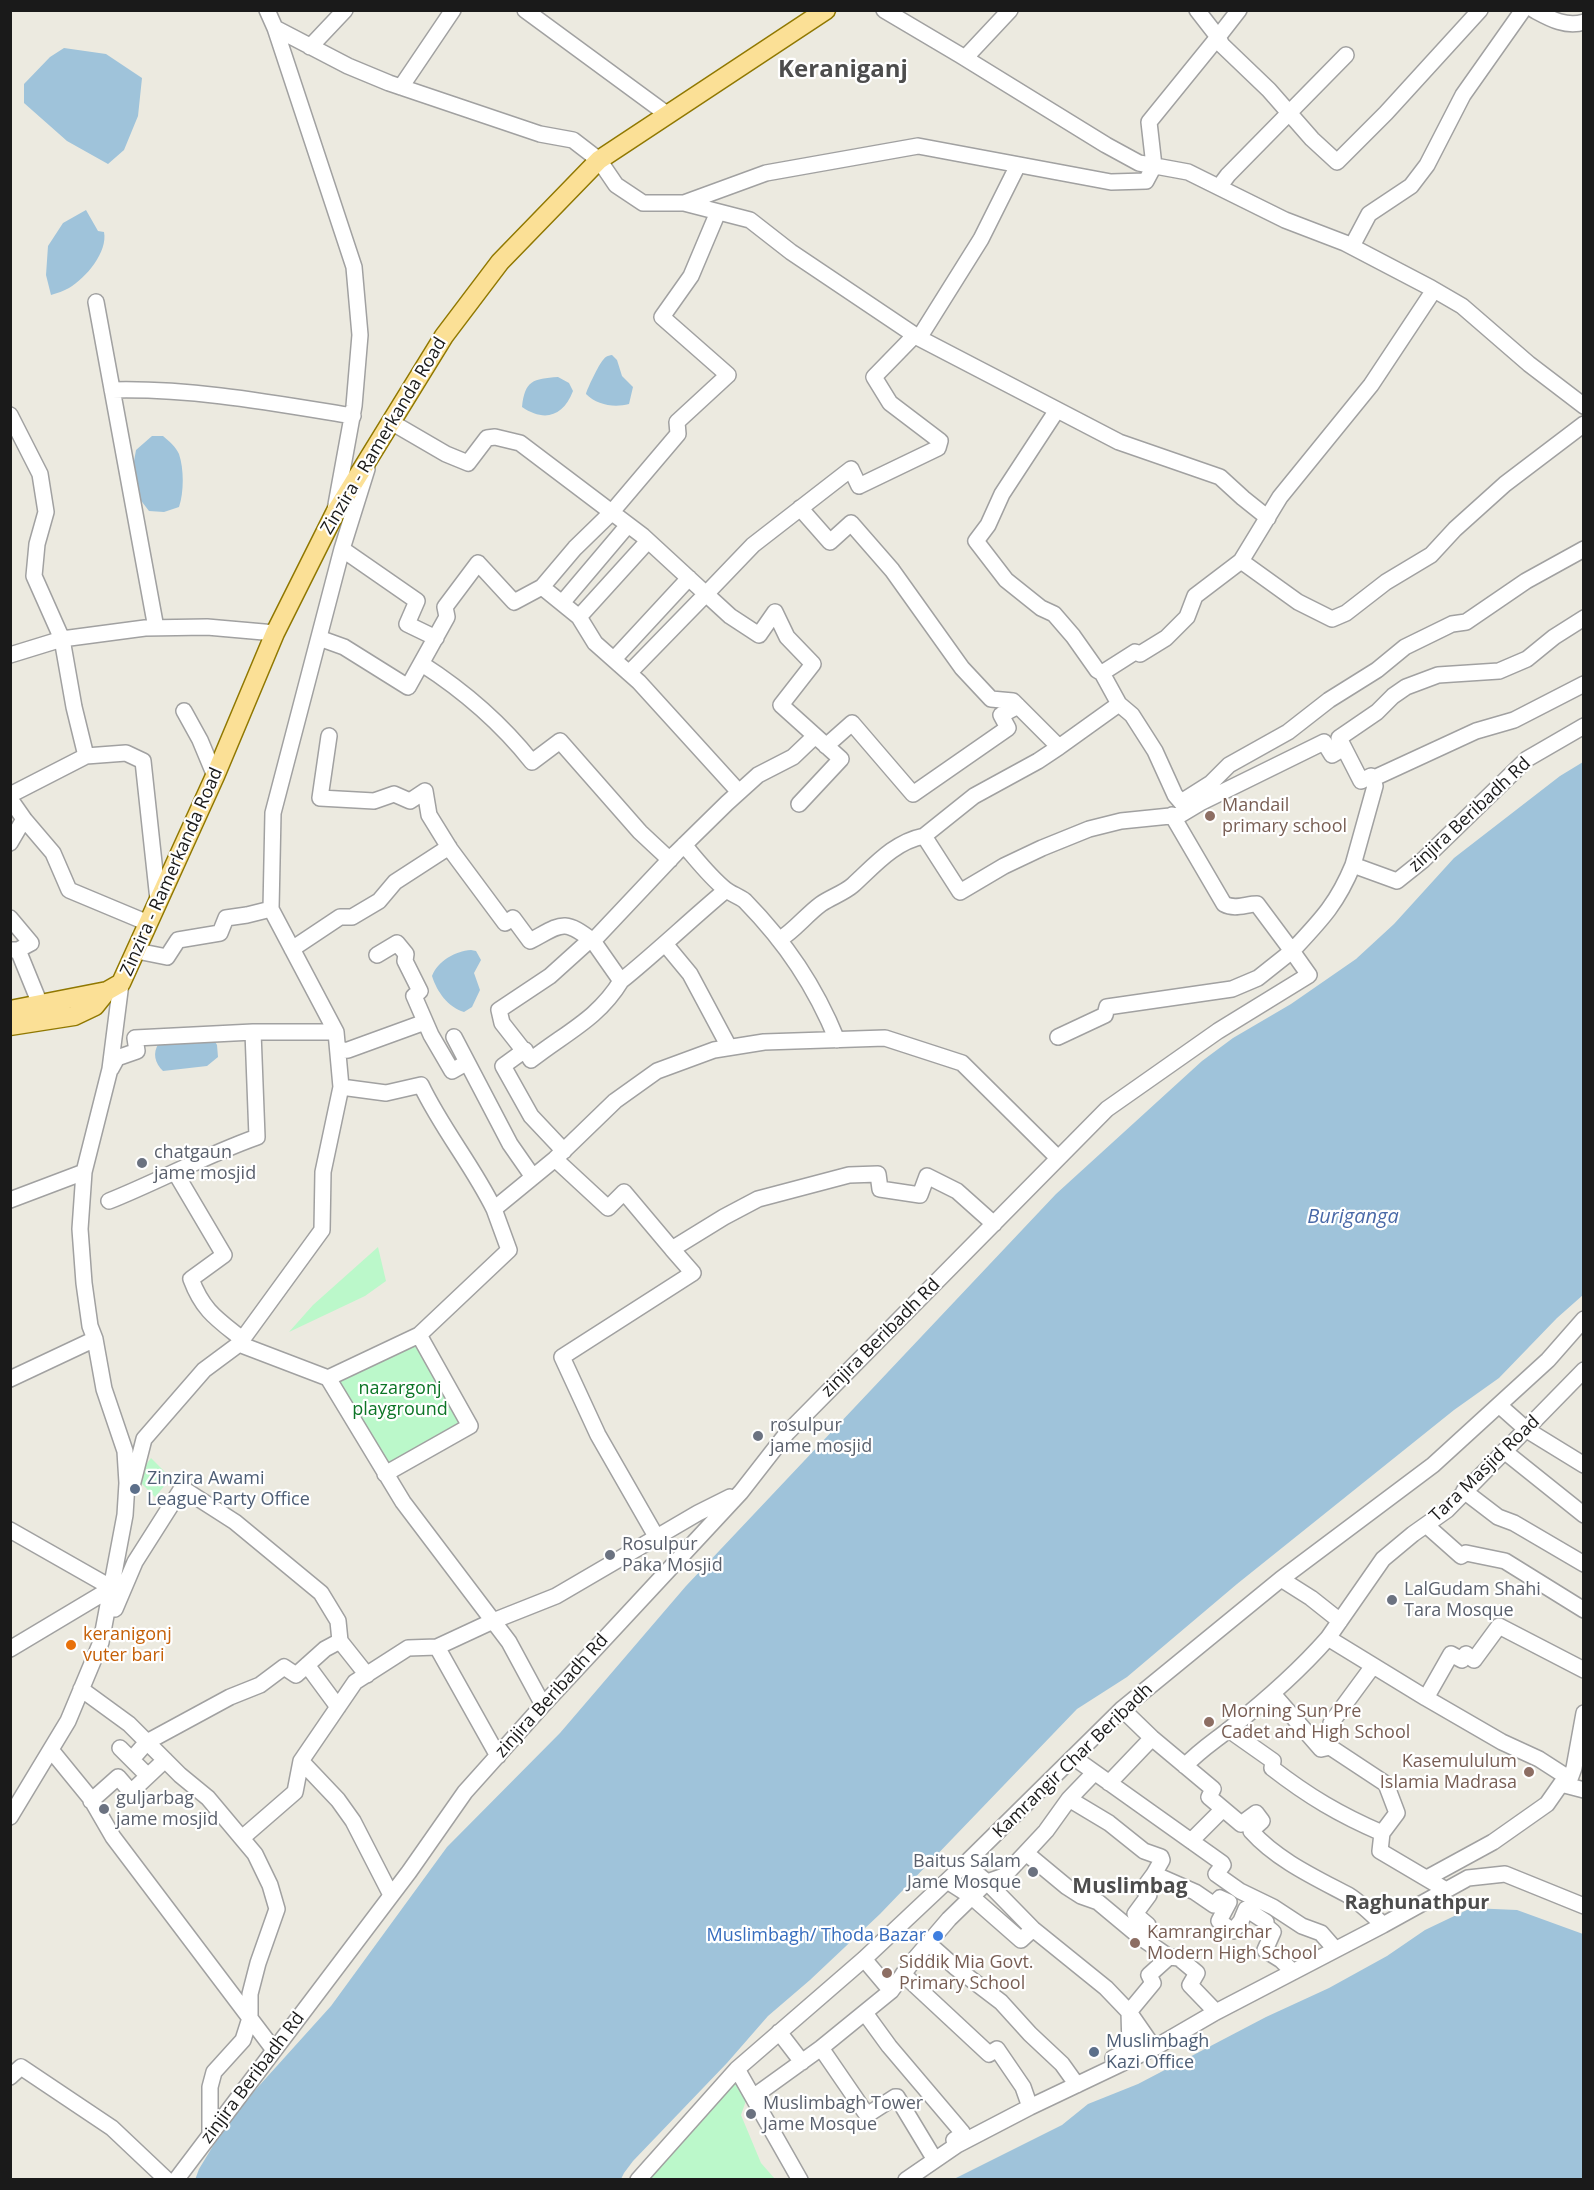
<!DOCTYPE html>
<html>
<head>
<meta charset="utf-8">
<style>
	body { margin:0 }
	#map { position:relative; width:1594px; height:2190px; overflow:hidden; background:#eceae0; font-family:"Open Sans",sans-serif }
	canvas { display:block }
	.frame { position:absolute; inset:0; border:12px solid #1a1a1a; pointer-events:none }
</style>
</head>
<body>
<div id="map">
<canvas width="1594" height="2190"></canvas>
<div class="frame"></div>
</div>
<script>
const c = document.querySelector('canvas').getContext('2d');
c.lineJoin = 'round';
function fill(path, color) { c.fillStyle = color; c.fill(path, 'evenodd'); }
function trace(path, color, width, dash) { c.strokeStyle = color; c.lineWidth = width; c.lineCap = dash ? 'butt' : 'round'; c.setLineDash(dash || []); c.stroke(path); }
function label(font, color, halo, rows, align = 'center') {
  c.font = font + ' "Open Sans",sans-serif'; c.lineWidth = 4.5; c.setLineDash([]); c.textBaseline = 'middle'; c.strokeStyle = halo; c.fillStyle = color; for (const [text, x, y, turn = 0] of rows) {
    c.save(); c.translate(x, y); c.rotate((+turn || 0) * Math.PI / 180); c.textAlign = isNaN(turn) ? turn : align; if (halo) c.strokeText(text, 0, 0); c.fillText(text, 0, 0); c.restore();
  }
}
fill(new Path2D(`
	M378,1247l8,34 -21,15 -76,36 24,-27z
	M419,1335l51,91 -85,48 -57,-96z
	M151,1458l20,20 -16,19 -19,-19z
	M737,2077l10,21 -6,17 20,48 14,16 -134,1z`), '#bbf8ca');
fill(new Path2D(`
	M64,48l42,6 36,24 -4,38 -14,34 -16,14 -41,-23 -43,-38v-19l26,-27z
	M86,210l12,21 6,1c4,20 -18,46 -35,56 -5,3 -12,5 -18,7l-5,-20 2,-29 15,-23z
	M612,355l5,5 5,16 11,11 -4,17c-15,4 -32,1 -43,-10 1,-5 13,-30 17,-34 3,-4 4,-4 9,-5z
	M558,377l11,6 4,8c-10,26 -29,31 -51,16 3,-27 11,-28 36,-30z
	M152,436h11c6,5 13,11 16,18 5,15 5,38 0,53l-15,5 -15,-1 -10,-13 -6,-31 3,-17z
	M1583,762v533l-26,23 -58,60 -45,32 -217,174 -110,93 -50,32 -197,205 -70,66 -42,36 -41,47 -94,98 -9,12 -3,6 -426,1 4,-11 31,-51 101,-112 116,-159 113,-114 126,-147 370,-392 146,-133 31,-23 58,-34 65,-45 38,-35 60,-66 106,-82z
	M471,950l5,1 5,9 -7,13 6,17 -8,17 -8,5c-16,-5 -27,-20 -32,-36 6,-15 23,-25 39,-26z
	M213,1038l4,7 1,12 -11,9 -44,5c-8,-8 -11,-18 -4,-28z
	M1471,1908l46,2 66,24v245h-629l108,-54 26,-21 50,-20 128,-67 63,-29 58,-32 38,-26z`), '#9fc3da');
const minor = new Path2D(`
	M267,10l8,18 79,239 6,68 -6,71 -19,104
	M525,10l143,105
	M884,10l76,45 146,90 33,18 49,9 97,48 60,23 86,45 31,18 67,58 55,42
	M1239,10l-21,27 4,8 47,45 43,49 25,23 49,-49 94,-103
	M1534,10c15,8 32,18 50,12
	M275,28l73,38 41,17 151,51 33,6 26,20 17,25 27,18h41l66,17 41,32 128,86 200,104 101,35 23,21 25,20
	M310,47l35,-37
	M965,58l45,-48
	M401,87l52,-77
	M1219,187l9,-12 118,-120
	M684,203l82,-30 152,-27 193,36 35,-1 8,-15 -5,-44 69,-85 -21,-27
	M718,212l-27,64 -29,41 66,58 -51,47 1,12 -67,79 -36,35 -33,39 37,30 16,26 44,39 100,110
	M1352,246l17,-32 42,-28 16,-21 36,-70 60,-85
	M96,302l60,326
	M919,338l62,-99 37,-74
	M112,390c81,-2 161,13 241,26
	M1057,410l-55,84 -14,31 -12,16 30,39 35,28 13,6 19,22 24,34 5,3 33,-21 5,2 26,-16 21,-21 8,-21 46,-35 39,-64 91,-112 63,-95
	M10,415l30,59 6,38 -9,32 -3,32 28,63 12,68 12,49 -76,39
	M391,422l55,32 22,9 19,-25 8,-1 25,6 123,93 63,58 47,-49 98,-76 8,17 79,-38 2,-7 -50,-38 -16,-26 41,-42
	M367,469l-25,80 -69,264 -2,96 65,123 5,55 -18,85 -1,58 -83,114 89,34 91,-43 90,-85 -15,-41 61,-50 60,-58 42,-30 57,-21 50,-8 121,-4 77,25 96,95
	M800,508l30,34 21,-19 41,47 70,98 29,31 22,2 46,46 -21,14 -64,35 -50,40 36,56 44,-26 38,-18 47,-19 32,-8 59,-6 20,-12 124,-61 8,13 12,-7
	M342,549l75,52 -10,23 29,14
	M1241,561l57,41 34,17 14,-6 40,-31 45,-27 24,-26 50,-45 79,-60
	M562,603l66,-78
	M579,617l69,-76
	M319,638l25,9 64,40 39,-70 -2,-10 33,-44 36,39 28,-15
	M10,655l52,-16 83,-11 62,-1 68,6
	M614,659l75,-81
	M422,664c42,27 79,59 110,98l28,-21 80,91 30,28
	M629,673l77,-79 24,22 29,19 16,-23 12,25 26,27 -32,41 60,54 -42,45
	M1102,673l17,31 13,11 23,36 20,44 13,15
	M184,711l16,29 15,36
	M329,736l-9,62 54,3 20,-7 16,7 15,-10 4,24 21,34 55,74 8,-5 17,23c32,-17 33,-23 63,0
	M826,746l26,-23 61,71 95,-66 -7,-13 17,-9
	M1059,747l60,-43
	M86,756l40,-3 17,8 15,139
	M1372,779l104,-48 38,-11 70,-36
	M10,799l14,20 29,34 16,37 79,33
	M1181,802l30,-19 18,-18 59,-33 41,-32 48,-30 28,-23 47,-23 14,-2 60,-41 58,-32
	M10,843l14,-24
	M684,845c13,15 26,32 41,44 6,5 14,7 20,12 41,42 70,85 92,139
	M1353,865l22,-79 -4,-10 -10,5 -22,-43 38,-26 16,-16 13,-9 32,-12 61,-4 28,-12 27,-22 30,-19
	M10,918l21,25 -13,7
	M779,940c16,-10 27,-25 42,-36 10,-7 23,-11 32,-19 22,-20 41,-43 71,-49
	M666,945l24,29 39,73
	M292,949l48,-32h12l27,-16 16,-19 54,-35
	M10,950h8l22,54
	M137,951l30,6 11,-17 42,-7 6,-15 21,-3 24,-6
	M377,955l20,-12 9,11 -1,7 15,30 -6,5 17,39 21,36 14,-8
	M621,981c36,-29 69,-61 105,-91
	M454,1037l56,107 23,33
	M1058,1037l47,-22 2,-8 125,-18 26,-11 34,-27 -35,-47c-11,0 -22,6 -33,0l-52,-89
	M338,1051l10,-1 77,-28
	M524,1051l-22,-28 -3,-13 51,-34 41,-37
	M111,1069l6,-11 20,-7 -2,-13 118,-6h83
	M341,1087l45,6 35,-8c21,44 52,81 73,124
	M564,1151l-33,-35 -28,-50 22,-16 6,10c34,-27 67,-41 90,-79l-28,-40 83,-88 51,-50 31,-28 35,-18 22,-21
	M555,1159l53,49 16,-16 48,57
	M175,1172l49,83 -33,24c12,32 26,40 51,60
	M10,1200l74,-28
	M109,1201c50,-20 97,-46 148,-64l-4,-105
	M328,1378l75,124 106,140 34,63
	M10,1379l85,-40
	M1500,1406l27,24 57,35
	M1504,1451l80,64
	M385,1474l85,-48 -51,-91
	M132,1486l12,-47 60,-69 35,-26
	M1464,1491l34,26 16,6 70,41
	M1426,1525l35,31 5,-3 39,8 79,49
	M10,1530l102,58 -102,61
	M657,1538l-59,-103 -36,-78 131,-84 -21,-24 52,-32 34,-18 91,-24 29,-1 2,15 40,6 7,-19 30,15 37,33
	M1281,1579l30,19 29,23
	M115,1609l20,-47 47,-74 53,34 86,71 17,28 2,20 -15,8 -29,26 -12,-8 -24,18 -30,12 -83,45 -15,17
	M340,1641l27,34
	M437,1647l61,109
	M307,1665l31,42
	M81,1689l48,35 51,51 28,23 47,56 15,31 7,24 -19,54 -8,31v24l-7,22 -29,32 -4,15v46
	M1273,1694l48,55 9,-2 56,37 11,29 -15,20
	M1426,1698l25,-44 11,6 4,-6 8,6 25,-34 85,44
	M1122,1709l30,29 61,51 -4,8 32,27 15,-11 6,8 -11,10c26,29 63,46 97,64 13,8 24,19 35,30
	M1229,1730l44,31 -1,7c36,28 68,47 110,65l-2,18 66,39
	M120,1748l28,28
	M1321,1749l13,-16 -3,-10 42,-57
	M51,1750l40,49 22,38 161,213
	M1073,1757l149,106 1,2 -7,9 24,17 33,16 29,19 19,7 14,16
	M301,1761l37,39 15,21 38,74
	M1185,1766c16,-17 30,-25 47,-39 34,-27 67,-56 96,-89
	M1570,1779l-31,-20 -37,-17 -76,-44 -98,-60 55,-79 30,-25 34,-24 137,-140
	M1109,1783l43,-45
	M1561,1784l23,6
	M1069,1799l40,24 35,28 17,6 1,3 -8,14 41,18 19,13 6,-7 9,4 -10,19 14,10 8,-10 5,-12 20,13v4l7,6 -8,18 16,10 12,12
	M91,1801l27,-24 13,15 34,-32
	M10,1817l58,-96 33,-79 24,-127 2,-32 -2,-32 -21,-62 -9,-50 -5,-13 -6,-43 -4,-54 4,-57 26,-103 11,-86
	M242,1838l53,-46 6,-31 54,-79 53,-34 29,-1 56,-26 63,-25 142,-83 32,-16
	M1191,1841l32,-32
	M1026,1853l41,34 14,9 17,6 42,35 29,20 10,1 18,15 -7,12 26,27
	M965,1864l22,18 46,47 73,59 23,24 25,36
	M1427,1878l66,-36 54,-38 14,-20 9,-5 4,-11 10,-55
	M947,1881l25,16 49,43 12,-11
	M1140,1937l8,-12 -13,-11 14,-19 -6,-6 11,-15
	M928,1943l27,24 46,35 29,32 32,30 15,21
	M864,1959l27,32
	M903,1974l86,80 8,-5 26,38 7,20
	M865,2013l24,33 73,86 1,2 -9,6 3,5
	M779,2032l23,30
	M821,2048l46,67 28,-18h2l38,63
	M1113,2058l14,-6 3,-5 -1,-35 24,-29 -4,-8 20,-18
	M737,2069l63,111
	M10,2077l11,-10 91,61 55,52
	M753,2097l68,-49 70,-57 22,-30 36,-42 38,-37 17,-6 16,-17 26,-28 23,-32 25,-26
	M176,2180l233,-308 56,-80 78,-87 198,-213 46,-59 320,-324 111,-78 91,-56 -17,-24c29,-31 45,-47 61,-86l44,16 25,-20 105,-102 57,-33
	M638,2180l99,-111 127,-110 101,-95 157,-155 159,-130 152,-114 115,-105 36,-41
	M906,2180l51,-35 73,-38 124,-59 62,-36 167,-87 85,-47 37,-4 79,32`);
const major = new Path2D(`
	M10,1010l97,-19 14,-8 94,-207 60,-143 60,-120 109,-177 56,-74 99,-102 227,-150
	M10,1026l64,-10 21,-10 12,-15`);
trace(minor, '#a1a1a1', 18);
trace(major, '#907801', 21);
trace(minor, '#fff', 15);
trace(major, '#fbe096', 18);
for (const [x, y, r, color] of [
	[1210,816,6,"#8d6e63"],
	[142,1163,6,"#6b7280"],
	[758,1436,6,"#6b7280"],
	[135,1489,6,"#5c6f8a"],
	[610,1555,6,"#6b7280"],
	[1392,1600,6,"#6b7280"],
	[71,1645,6,"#e8710a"],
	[1209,1722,6,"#8d6e63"],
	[1529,1772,6,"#8d6e63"],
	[104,1809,6,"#6b7280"],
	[1033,1872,6,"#6b7280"],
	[938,1936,6,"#3f7fe0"],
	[1135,1943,6,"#8d6e63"],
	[887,1973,6,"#8d6e63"],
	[1094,2052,6,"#5c6f8a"],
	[751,2114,6,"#6b7280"]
]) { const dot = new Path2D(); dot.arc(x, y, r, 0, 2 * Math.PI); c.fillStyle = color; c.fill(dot); trace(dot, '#fff', 2); }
label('18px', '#1a1a1a', '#fff', [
	["Zinzira - Ramerkanda Road",384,436,-59],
	["zinjira Beribadh Rd",1470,815,-43],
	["Zinzira - Ramerkanda Road",172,872,-66],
	["zinjira Beribadh Rd",881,1338,-45],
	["Tara Masjid Road",1485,1469,-44],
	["zinjira Beribadh Rd",552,1696,-48],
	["Kamrangir Char Beribadh",1073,1761,-44],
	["zinjira Beribadh Rd",253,2078,-53]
]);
label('18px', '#785e54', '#fff', [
	["Mandail",1222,806],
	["primary school",1222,827],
	["Morning Sun Pre",1221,1712],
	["Cadet and High School",1221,1733],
	["Kasemululum",1517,1762,"right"],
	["Islamia Madrasa",1517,1783,"right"],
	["Kamrangirchar",1147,1933],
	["Modern High School",1147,1954],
	["Siddik Mia Govt.",899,1963],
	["Primary School",899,1984]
], 'left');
label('18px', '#5b616d', '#fff', [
	["chatgaun",154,1153],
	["jame mosjid",154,1174],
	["rosulpur",770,1426],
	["jame mosjid",770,1447],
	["Rosulpur",622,1545],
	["Paka Mosjid",622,1566],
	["LalGudam Shahi",1404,1590],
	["Tara Mosque",1404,1611],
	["guljarbag",116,1799],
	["jame mosjid",116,1820],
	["Baitus Salam",1021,1862,"right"],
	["Jame Mosque",1021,1883,"right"],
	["Muslimbagh Tower",763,2104],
	["Jame Mosque",763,2125]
], 'left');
label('18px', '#0c7526', '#fff', [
	["nazargonj",400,1389],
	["playground",400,1410]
]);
label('18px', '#4e5e75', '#fff', [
	["Zinzira Awami",147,1479],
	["League Party Office",147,1500],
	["Muslimbagh",1106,2042],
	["Kazi Office",1106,2063]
], 'left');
label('18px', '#c56008', '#fff', [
	["keranigonj",83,1635],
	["vuter bari",83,1656]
], 'left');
label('18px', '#366cbe', '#fff', [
	["Muslimbagh/ Thoda Bazar",926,1936]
], 'right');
label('italic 20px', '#4969a8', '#fff', [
	["Buriganga",1353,1217]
]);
label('bold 20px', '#4d4d4d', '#fff', [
	["Raghunathpur",1417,1903]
]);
label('bold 21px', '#4d4d4d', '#fff', [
	["Muslimbag",1130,1887]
]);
label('bold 24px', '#4d4d4d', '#fff', [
	["Keraniganj",843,70]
]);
</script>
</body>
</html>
